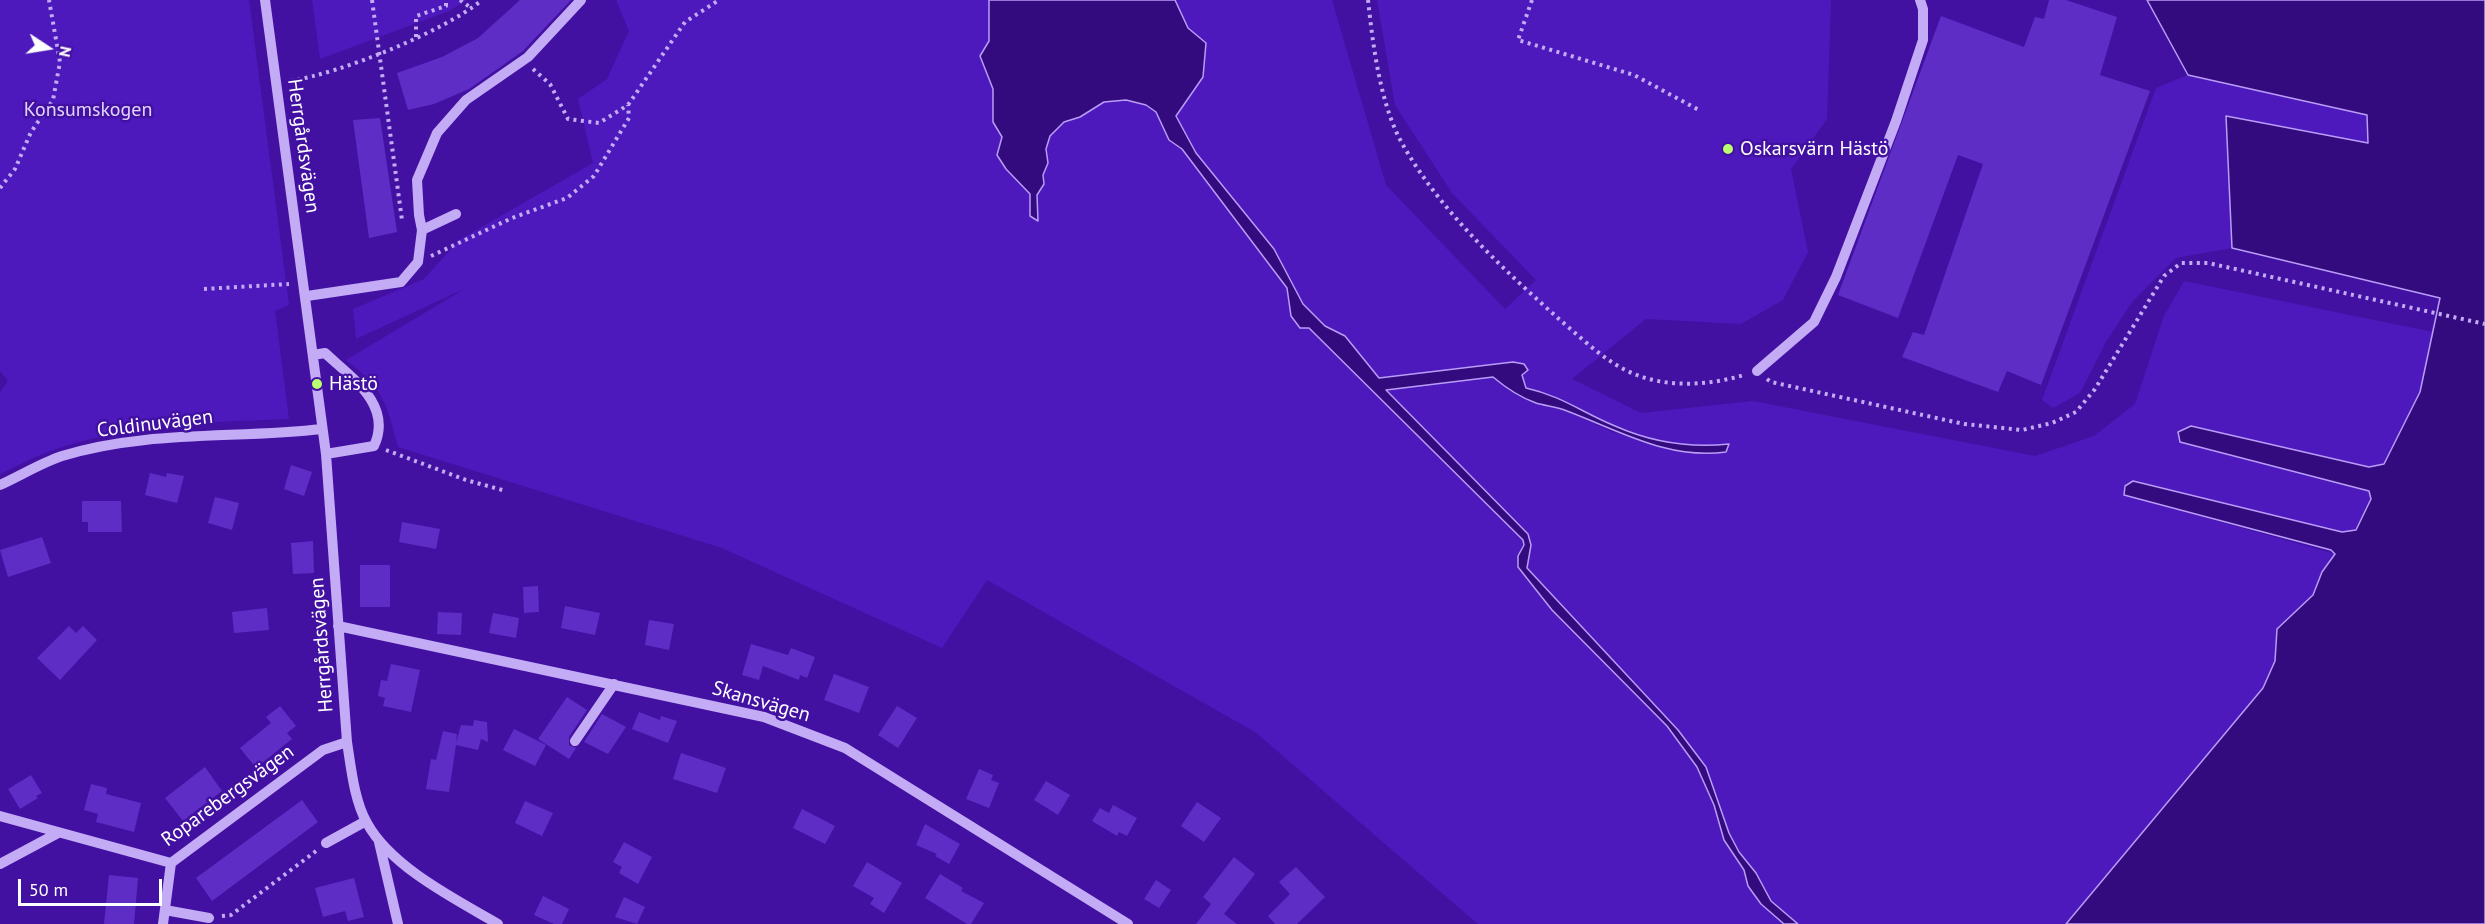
<!DOCTYPE html>
<html>
<head>
<meta charset="utf-8">
<style>
	body { margin:0 }
	#map { position:relative; width:2485px; height:924px; overflow:hidden; background:#4211a2; font-family:"PT Sans",sans-serif }
	canvas { display:block }
	.north { position:absolute; left:18px; top:18px; width:60px; height:60px; -webkit-text-stroke:4px #4211a2; paint-order:stroke; rotate:102deg; font-size:16px; font-weight:700; line-height:24px; text-align:center; color:#fff }
	.north::after { content:''; display:block; margin:auto; width:21px; height:27px; background:#fff; clip-path:polygon(50% 0,100% 100%,50% 72%,0 100%) }
	.scale { position:absolute; left:18px; top:879px; width:144px; height:27px; box-sizing:border-box; border:3px solid #fff; border-top:0; padding-left:8px; font-size:18px; line-height:21px; white-space:nowrap; color:#fff; -webkit-text-stroke:4px #4211a2; paint-order:stroke }
</style>
</head>
<body>
<div id="map">
<canvas width="2485" height="924"></canvas>
<div class="north">N</div>
<div class="scale">50 m</div>
</div>
<script>
const c = document.querySelector('canvas').getContext('2d');
c.lineJoin = 'round';
function fill(path, color) { c.fillStyle = color; c.fill(path, 'evenodd'); }
function trace(path, color, width, dash) { c.strokeStyle = color; c.lineWidth = width; c.lineCap = dash ? 'butt' : 'round'; c.setLineDash(dash || []); c.stroke(path); }
function label(font, color, halo, rows, align = 'center') {
  c.font = font + ' "PT Sans",sans-serif'; c.lineWidth = 5; c.setLineDash([]); c.textBaseline = 'middle'; c.strokeStyle = halo; c.fillStyle = color; for (const [text, x, y, turn = 0] of rows) {
    c.save(); c.translate(x, y); c.rotate((+turn || 0) * Math.PI / 180); c.textAlign = isNaN(turn) ? turn : align; if (halo) c.strokeText(text, 0, 0); c.fillText(text, 0, 0); c.restore();
  }
}
fill(new Path2D(`
	M0,0h249l40,305 -14,6 14,108c-81,3 -162,5 -239,32 -17,6 -34,16 -50,23v-82l8,-11 -8,-10z
	M312,0h155l-18,11 -129,48z
	M616,0h373v41l-9,15 13,33v33l9,15 -5,18 9,14 24,25 7,26v-25l7,-11 -1,-9 5,-12 -2,-14 4,-13 14,-14 16,-5 24,-15 22,-2 20,5 10,7 13,28 13,9 105,139 4,28 9,12h9l214,212 -5,27 34,43 115,116 30,41 17,38 10,35 20,30 4,16 13,18 23,20h-306l-223,-192 -268,-152 -45,68 -220,-100 -324,-101c-12,-45 -14,-58 -52,-87l120,-72 -110,51 -3,-30 71,-30 35,-39 134,-77 -15,-64 29,-20 22,-48z
	M1175,0h157l54,185 119,124 31,-29 -84,-87 -57,-88 -18,-105h454l-4,119 -36,50 17,83 -25,48 -42,24 -95,-5 -74,60 69,34 112,-12 282,55 59,-20 41,-32 29,-88 20,-35 249,51 -13,60 -36,72 -14,3 -179,-41 -13,6 2,10 189,49 2,8 -15,31 -14,2 -217,-46 -1,9 211,59 -13,18 -9,23 -36,34 -2,32 -12,27 -197,236h-268l-27,-23 -15,-28 -17,-21 -10,-19 -23,-66 -28,-37 -151,-162 4,-23 -3,-11 -143,-145 108,-12 17,14 25,11 31,8 46,22 94,23 23,-11c-39,4 -78,-2 -114,-18 -31,-13 -54,-31 -89,-38l-4,-13 2,-11 -11,-2 -134,16 -34,-42 -20,-10 -22,-22 -29,-55 -78,-96 -20,-37 27,-39 3,-34 -18,-15z
	M2147,0h199l94,298 -208,-50 -56,10 -44,44 -26,40 -26,51 -27,15 -11,-8 114,-312 32,-13z`), '#4e19bc');
const water = new Path2D(`
	M989,0h186l13,28 18,15 -3,34 -27,39 20,37 78,96 29,55 22,22 20,10 34,42 134,-16 11,2 4,6 -6,5 4,13c36,8 57,25 89,38 36,16 75,22 114,18l-3,8c-58,8 -106,-21 -159,-41 -9,-4 -21,-5 -31,-8 -17,-6 -30,-15 -43,-26l-107,13 142,144 3,11 -4,23 151,162 28,37 23,66 10,19 17,21 15,28 27,23h-14l-23,-20 -13,-18 -4,-16 -20,-30 -10,-35 -17,-38 -30,-41 -115,-116 -34,-43v-11l6,-11 -1,-5 -214,-212h-9l-9,-12 -4,-28 -105,-139 -13,-9 -13,-28 -10,-7 -20,-5 -22,2 -24,15 -16,5 -14,14 -4,13 2,14 -5,12 1,9 -7,11 1,26 -8,-5v-22l-24,-25 -9,-14 5,-18 -9,-15v-33l-13,-33 9,-15z
	M2147,0h338v924h-419l197,-236 12,-27 2,-32 36,-34 9,-23 13,-18 -4,-4 -207,-55 1,-9 8,-5 209,51 14,-2 15,-31 -2,-8 -189,-49 -2,-10 13,-6 178,41 15,-3 36,-72 20,-94 -208,-50 -6,-132 142,27 -1,-28 -179,-40z`);
fill(water, '#330b7e');
trace(water, '#b99df8', 1.5);
fill(new Path2D(`
	M520,0h51l-48,51 -54,38 -35,15 -26,6 -11,-37 45,-16 36,-19z
	M2049,0h17l51,17 -17,58 50,16 -109,294 -34,-14 -9,21 -96,-35 11,-25 11,3 59,-171 -25,-9 -60,163 -60,-23 103,-279 83,31 11,-30 9,2z
	M380,118l17,114 -28,6 -16,-118z
	M291,465l21,7 -8,24 -20,-7z
	M150,473l16,4 1,-4 17,3 -7,27 -32,-8z
	M215,497l24,6 -7,27 -24,-7z
	M82,501h39l1,31h-34v-10h-6z
	M402,522l38,7 -4,20 -37,-7z
	M42,537l9,26 -43,14 -8,-27z
	M313,541l1,32 -21,1 -2,-31z
	M360,565h30v42h-30z
	M538,586l1,26 -15,1 -1,-26z
	M565,606l35,7 -5,22 -34,-7z
	M267,608l2,22 -35,3 -2,-21z
	M438,612l24,1 -1,22 -24,-1z
	M493,613l26,5 -3,20 -27,-5z
	M649,620l25,4 -5,26 -24,-5z
	M69,626l7,7 7,-7 14,14 -37,40 -23,-22z
	M751,644l37,11 3,-7 24,9 -8,21 -7,-3 -1,5 -36,-14 -4,14 -17,-5z
	M391,664l29,6 -9,42 -28,-6 2,-8 -7,-2 3,-16 6,1z
	M834,674l35,13 -10,26 -35,-13z
	M567,697l20,13 -18,27v8l7,3 -7,11 -31,-20z
	M280,706l16,20 -9,7 5,6 -36,29 -16,-20 31,-25 -5,-6z
	M897,706l20,12 -19,30 -20,-13z
	M639,712l21,8 1,-4 16,5 -9,22 -36,-14z
	M602,714l24,13 -18,27 -24,-12z
	M474,720l13,2 1,20 -7,-3 -3,11 -22,-5 -7,47 -23,-3 5,-30 5,1 7,-29 14,3 -1,9 5,-18 12,1z
	M514,729l32,16 -11,21 -32,-16z
	M681,753l45,15 -9,25 -44,-14z
	M205,767l17,24 -39,30 -18,-23z
	M979,769l14,6 -2,5 8,3 -10,25 -23,-9z
	M31,775l11,18 -6,3 2,2 -18,11 -12,-20z
	M1046,781l24,14 -12,20 -24,-15z
	M91,784l16,4 -1,6 35,9 -7,29 -38,-10 2,-8 -14,-4z
	M302,800l16,22 -106,79 -16,-23z
	M525,801l28,12 -11,23 -27,-13z
	M1197,802l24,16 -17,24 -23,-16z
	M1113,805l24,13 -10,18 -8,-4 -2,4 -25,-15 8,-13 9,5z
	M802,809l33,17 -10,18 -32,-16z
	M925,824l35,20 -11,20 -14,-8 2,-2 -21,-9z
	M624,842l28,15 -14,27 -19,-11 3,-6 -9,-5z
	M1234,857l21,17 -31,40 13,10h-41l15,-20 -8,-7z
	M867,862l35,21 -18,30 -14,-9 4,-6 -21,-12z
	M1296,867l29,30 -28,27h-22l-7,-8 22,-22 -11,-12z
	M940,874l23,14 -2,3 23,12 -13,21h-4l-42,-26z
	M109,875l29,3 -4,46h-30z
	M354,878l10,39 -16,4 -3,-10 -22,6 -8,-29z
	M1156,880l15,10 -12,18 -15,-9z
	M543,896l26,13 -7,15h-8l-20,-9z
	M624,897l21,10 -8,17 -22,-7z`), '#5e2dc5');
trace(new Path2D(`
	M372,0l30,220
	M460,0l11,8
	M1368,0c5,45 12,105 35,145 38,67 100,124 157,175 24,20 47,44 77,55 33,13 74,10 107,0
	M1532,0l-14,40 116,35 65,35
	M416,37v-21l30,-10v-6
	M533,69l17,15 18,35 31,4 29,-18 57,-83 34,-22
	M290,81c51,-8 153,-49 192,-81
	M0,188l15,-19 16,-37 22,-32 7,-38 -11,-62
	M431,256l81,-38 55,-20 27,-22 35,-58 -1,-13
	M204,289l85,-5
	M1767,379l4,3 193,42 58,6 30,-7 24,-11 19,-23 69,-113 17,-13h27l277,61
	M386,450l80,30 40,11
	M222,916l9,-1 85,-64`), '#c3abf5', 4, [3, 4.5]);
trace(new Path2D(`
	M265,0l61,454 21,288c4,25 7,58 20,81 24,44 88,76 131,101
	M422,230l34,-16
	M307,296l94,-14 17,-20 4,-32 -3,-15 -2,-35 20,-47 29,-33 62,-43 53,-57
	M313,355l12,-2c27,25 68,52 49,93l-48,8
	M1757,371l57,-49 22,-45 60,-156 27,-81v-31l-3,-9
	M0,485c20,-9 41,-22 62,-29 84,-26 174,-17 260,-27
	M338,626l426,91 81,31 283,176
	M575,741l39,-57
	M0,816l171,47 152,-113 24,-8
	M379,842l19,82
	M326,843l40,-22
	M0,864l58,-31
	M165,910l44,8
	M163,924l8,-61`), '#c3abf5', 10);
for (const [x, y, r, color] of [
	[1728,149,6,"#b9ff70"],
	[317,384,6,"#b9ff70"]
]) { const dot = new Path2D(); dot.arc(x, y, r, 0, 2 * Math.PI); c.fillStyle = color; c.fill(dot); trace(dot, '#4211a2', 2); }
label('20px', '#e2d4fe', '#4211a2', [
	["Konsumskogen",88,110]
]);
label('20px', '#fff', '#4211a2', [
	["Herrgårdsvägen",303,146,82],
	["Coldinuvägen",155,424,-7],
	["Herrgårdsvägen",322,645,-94],
	["Skansvägen",761,702,16],
	["Roparebergsvägen",228,796,-36]
]);
label('20px', '#fff', '#4211a2', [
	["Oskarsvärn Hästö",1740,149],
	["Hästö",329,384]
], 'left');
</script>
</body>
</html>
